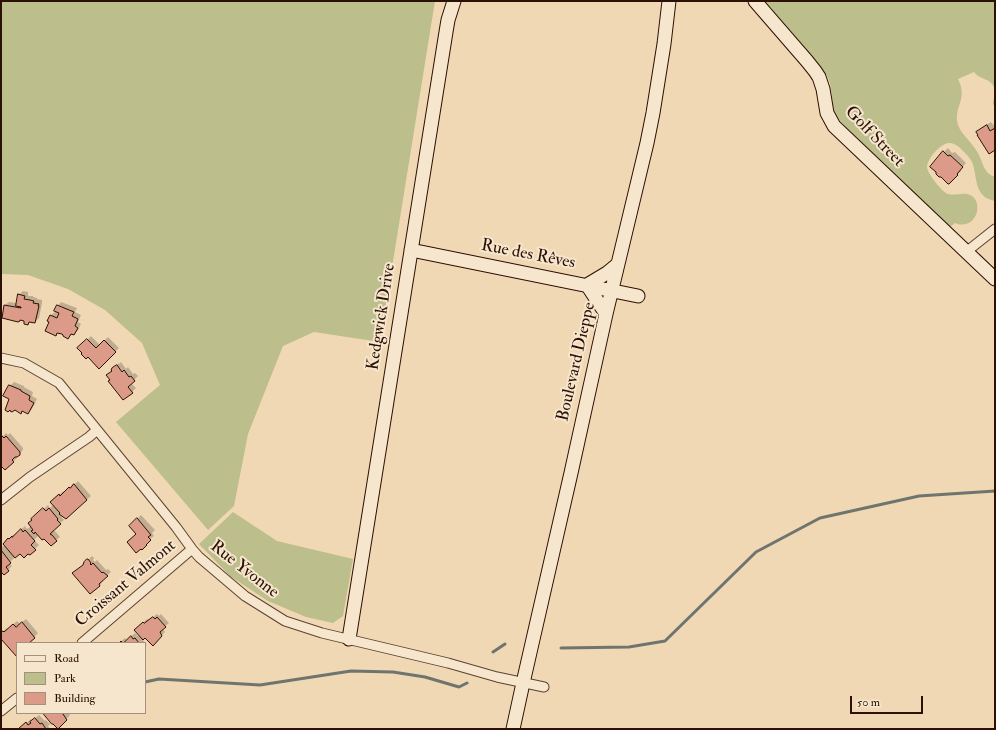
<!DOCTYPE html>
<html>
<head>
<meta charset="utf-8">
<style>
	body { margin:0 }
	#map { position:relative; width:996px; height:730px; overflow:hidden; background:#f1d8b4; font-family:"IM FELL Double Pica",serif }
	canvas { display:block }
	.frame { position:absolute; inset:0; border:2px solid #2b1003; pointer-events:none }
	.legend { position:absolute; left:16px; top:642px; width:130px; height:72px; box-sizing:border-box; background:#f6e6ce; border:1px solid #a5907d; margin:0; padding:5px 7px; list-style:none; font-size:12px; color:#2b1003 }
	.legend li { display:flex; align-items:center; gap:8px; height:20px }
	.legend b { width:20px; border:1px solid #a5907d }
	.scale { position:absolute; left:850px; top:696px; width:73px; height:18px; box-sizing:border-box; border:2px solid #2b1003; border-top:0; padding-left:5px; font-size:12px; line-height:14px; white-space:nowrap; color:#2b1003; -webkit-text-stroke:3px #f6e6ce; paint-order:stroke }
</style>
</head>
<body>
<div id="map">
<canvas width="996" height="730"></canvas>
<div class="frame"></div>
<ul class="legend">
<li><b style="height:5px;background:#f6e6ce"></b>Road</li>
<li><b style="height:11px;background:#bcbe8b"></b>Park</li>
<li><b style="height:11px;background:#db9b88"></b>Building</li>
</ul>
<div class="scale">50 m</div>
</div>
<script>
const c = document.querySelector('canvas').getContext('2d');
c.lineJoin = 'round';
function fill(path, color) { c.fillStyle = color; c.fill(path, 'evenodd'); }
function trace(path, color, width, dash) { c.strokeStyle = color; c.lineWidth = width; c.lineCap = dash ? 'butt' : 'round'; c.setLineDash(dash || []); c.stroke(path); }
function label(font, color, halo, rows, align = 'center') {
  c.font = font + ' "IM FELL Double Pica",serif'; c.lineWidth = 4; c.setLineDash([]); c.textBaseline = 'middle'; c.strokeStyle = halo; c.fillStyle = color; for (const [text, x, y, turn = 0] of rows) {
    c.save(); c.translate(x, y); c.rotate((+turn || 0) * Math.PI / 180); c.textAlign = isNaN(turn) ? turn : align; if (halo) c.strokeText(text, 0, 0); c.fillText(text, 0, 0); c.restore();
  }
}
fill(new Path2D(`
	M1,1h434l-55,341 -66,-10 -31,14 -35,88 -14,72 -26,24 -92,-108 44,-37 -18,-42 -37,-33 -37,-21 -40,-14 -27,-1z
	M764,1h231v106l-2,-3c0,-4 2,-8 2,-13 -2,-14 -15,-10 -21,-19l-16,7c4,8 5,15 2,24 -2,6 -4,12 -3,18 2,12 13,19 19,29 5,6 6,16 11,22 2,2 5,4 8,5v24c-22,-4 -17,-24 -23,-39 -2,-4 -5,-7 -8,-10 -8,-9 -15,-13 -25,-4 -5,4 -11,12 -12,18 -1,6 15,26 21,28 8,2 17,-3 24,2 12,9 3,35 -17,27l-5,4 -103,-99 -11,-12 -2,-4 -4,-29 -4,-9 -23,-29z
	M233,512l44,29 76,18 -10,57 -10,7 -27,-6 -38,-16 -38,-25 -31,-32z`), '#bcbe8b');
fill(new Path2D(`
	M991,122l4,5v22l-18,-17 4,-4z
	M948,148l4,5 3,-1 11,11 -6,7 1,1 -7,7 -10,-26z
	M23,291l5,1v4h5v1l4,1v1l5,1v3l-3,15 -4,4 -4,-1 -3,3 -23,-19 4,-3 8,1 2,-8z
	M61,302l16,6 -2,4 6,3 -3,7 3,2 -3,6 -4,4 -1,-1 -5,5 -20,-17 3,-6 4,-3 3,-6z
	M91,336l9,9 8,-8 11,11 -20,20 -20,-20z
	M121,362l5,7 2,-2 5,7 2,-1 3,3 -7,7 5,5 -4,4 -21,-12 2,-12 6,-5v1z
	M14,382l10,4v1l9,5 -1,4 5,3 -5,10 -4,4 -5,-3 -2,2 -10,-14 -1,-12z
	M6,433l2,2 2,-2 13,15v2l-7,7 1,1 -4,4 -12,2v-26z
	M78,481l13,15 -25,22 -4,-3 -1,1 3,4 -12,10 4,2 4,5 -4,3 -12,-2 -5,-3 -5,5 5,5 -4,4 -15,3 -11,11 3,3 -4,4h-7v-23l1,-1 1,1 2,-2 -1,-1 9,-9v1l3,-3v1l9,-8 2,3 4,-3 5,-10 12,-11 2,3 4,-4 2,-6 7,-7 2,2 8,-9 1,1z
	M141,515l14,15 -3,3 2,3 -5,4 -12,-6 -3,-12z
	M92,556l2,2 -1,2 2,2 2,-2 9,10 2,-1 3,3 -9,8 1,1 -3,4 -10,7 -6,-28z
	M157,614l2,2 2,-2 8,9 -6,5v1l2,3 -12,12 -7,-8 -4,3 5,6 -2,1v-3h-26l6,-5 2,2 8,-7 3,3 1,-1 -4,-5 12,-11 2,1z
	M26,619l12,14 -9,10h-12l-16,-6v-4l6,-5 1,1 9,-8 3,3z
	M44,713h25l1,2 -12,13z
	M39,715l6,6 1,-1 4,4 -2,2 2,3h-30l11,-10 1,2z`), '#0003');
trace(new Path2D(`
	M561,648l68,-1 36,-6 91,-89 64,-34 99,-22 76,-5
	M493,652l12,-8
	M145,682l14,-3 101,6 91,-14 42,1 32,5 34,10 8,-4`), '#6f756e', 3);
const building = new Path2D(`
	M987,125l3,6 5,-3v22l-6,4 -12,-19h1l-2,-3z
	M943,151l5,5 2,-1 13,12 -6,7 1,1 -9,9h-1l-7,-7h-2l-3,-3v-2l-6,-5z
	M18,294l7,2 -1,3 6,1 4,1 -1,2 6,1 -1,2h1l-4,17 -6,-1 -1,3 -4,-1v-3l-4,-1v1l-2,1 -16,-4 2,-13 17,3v-1l-5,-1z
	M57,305l17,7 -2,4 6,3 -3,7 3,2 -4,7 -3,-1 -3,5 -5,-3v-1l-1,-1 -5,-1 -1,3 -11,-5 4,-9 -2,-1 3,-6 7,3 2,-5 -5,-2z
	M87,339l9,9 8,-8 12,12 -17,17 -11,-12 -2,2 -5,-5 1,-1 -5,-5z
	M117,365l5,7 2,-2 5,7 2,-1 4,5 -7,6 5,6 -10,7 -15,-19 2,-1 -4,-5 6,-4 -1,-1 1,-2z
	M9,385l12,5v1l9,5 -1,4 5,3 -6,11 -6,-3 -1,3 -6,-4 -3,2 -2,-1v-1l-2,2 -3,-2 4,-11 -6,-3z
	M2,436l2,2 2,-2 14,16v3l-3,2h-2l-3,3 2,2 -9,8 -4,-4v-29z
	M74,484l13,16 -21,19 -7,-5 1,-1 -10,-11 9,-8 1,2 9,-9 1,1z
	M43,508l3,3 3,-3 9,11 -1,1 4,4 -11,10 2,1 5,6 -6,5 -7,-7 -2,1 -7,-8 -1,2 -3,-3 2,-1 -5,-7 4,-3 -1,-1z
	M137,518l14,17 -3,2 3,3 -5,5h1l-5,5 -1,-1 -5,4 -9,-11 9,-8 -7,-8z
	M21,529l2,3 2,-2 10,11 -4,4 5,5 -6,5 -2,-1 -4,4 -4,-4 -5,4 -12,-14 5,-6 1,1 3,-3v1z
	M1,550l10,13 -5,4 3,4 -5,4 -3,-3z
	M87,559h1l3,4 -1,1 1,1 2,-2 9,10 1,-1 5,4 -9,8 1,2 -10,8 -18,-21 11,-8 1,-3z
	M153,617l2,2 2,-2 9,10 -6,5 2,4 -9,10 -8,-8 -2,2 -9,-10 9,-8 1,1z
	M22,622l13,16 -6,5h-12v14l-16,-18v-7l2,-1 1,1 9,-8 3,3z
	M131,636l2,3 2,-1 4,5h-20l2,-2 2,2z
	M43,713h22l-2,1 4,6 -9,9 -5,-5h-1z
	M35,718l5,6 2,-1 4,6h-28l8,-7 2,3 3,-2 -1,-1z`);
fill(building, '#db9b88');
trace(building, '#2b1003', 1);
const street = new Path2D(`
	M966,252l29,-23
	M1,358l23,5 35,20 117,144 16,22 7,8 46,39 40,25 37,12 126,30 49,14 47,10
	M1,500l29,-23 59,-40 8,-7
	M82,643l110,-94
	M1,711l16,-13`);
const secondary = new Path2D(`
	M755,1l52,60 8,10 4,6 4,12 4,24 7,13 161,153
	M411,250l227,46
	M606,314l-19,-29 20,-12 11,-9
	M349,639l97,-607 2,-12 6,-19
	M513,729l10,-46 48,-210 35,-159 41,-171 6,-30 11,-69 5,-43`);
trace(street, '#5c422f', 11);
trace(secondary, '#2b1003', 15);
trace(street, '#f6e6ce', 9);
trace(secondary, '#f6e6ce', 13);
label('17px', '#2b1003', '#f6e6ce', [
	["Golf Street",874,137,46],
	["Rue des Rêves",528,255,11],
	["Kedgwick Drive",382,317,-81],
	["Boulevard Dieppe",577,362,-77],
	["Rue Yvonne",244,570,38],
	["Croissant Valmont",126,584,-40]
]);
</script>
</body>
</html>
